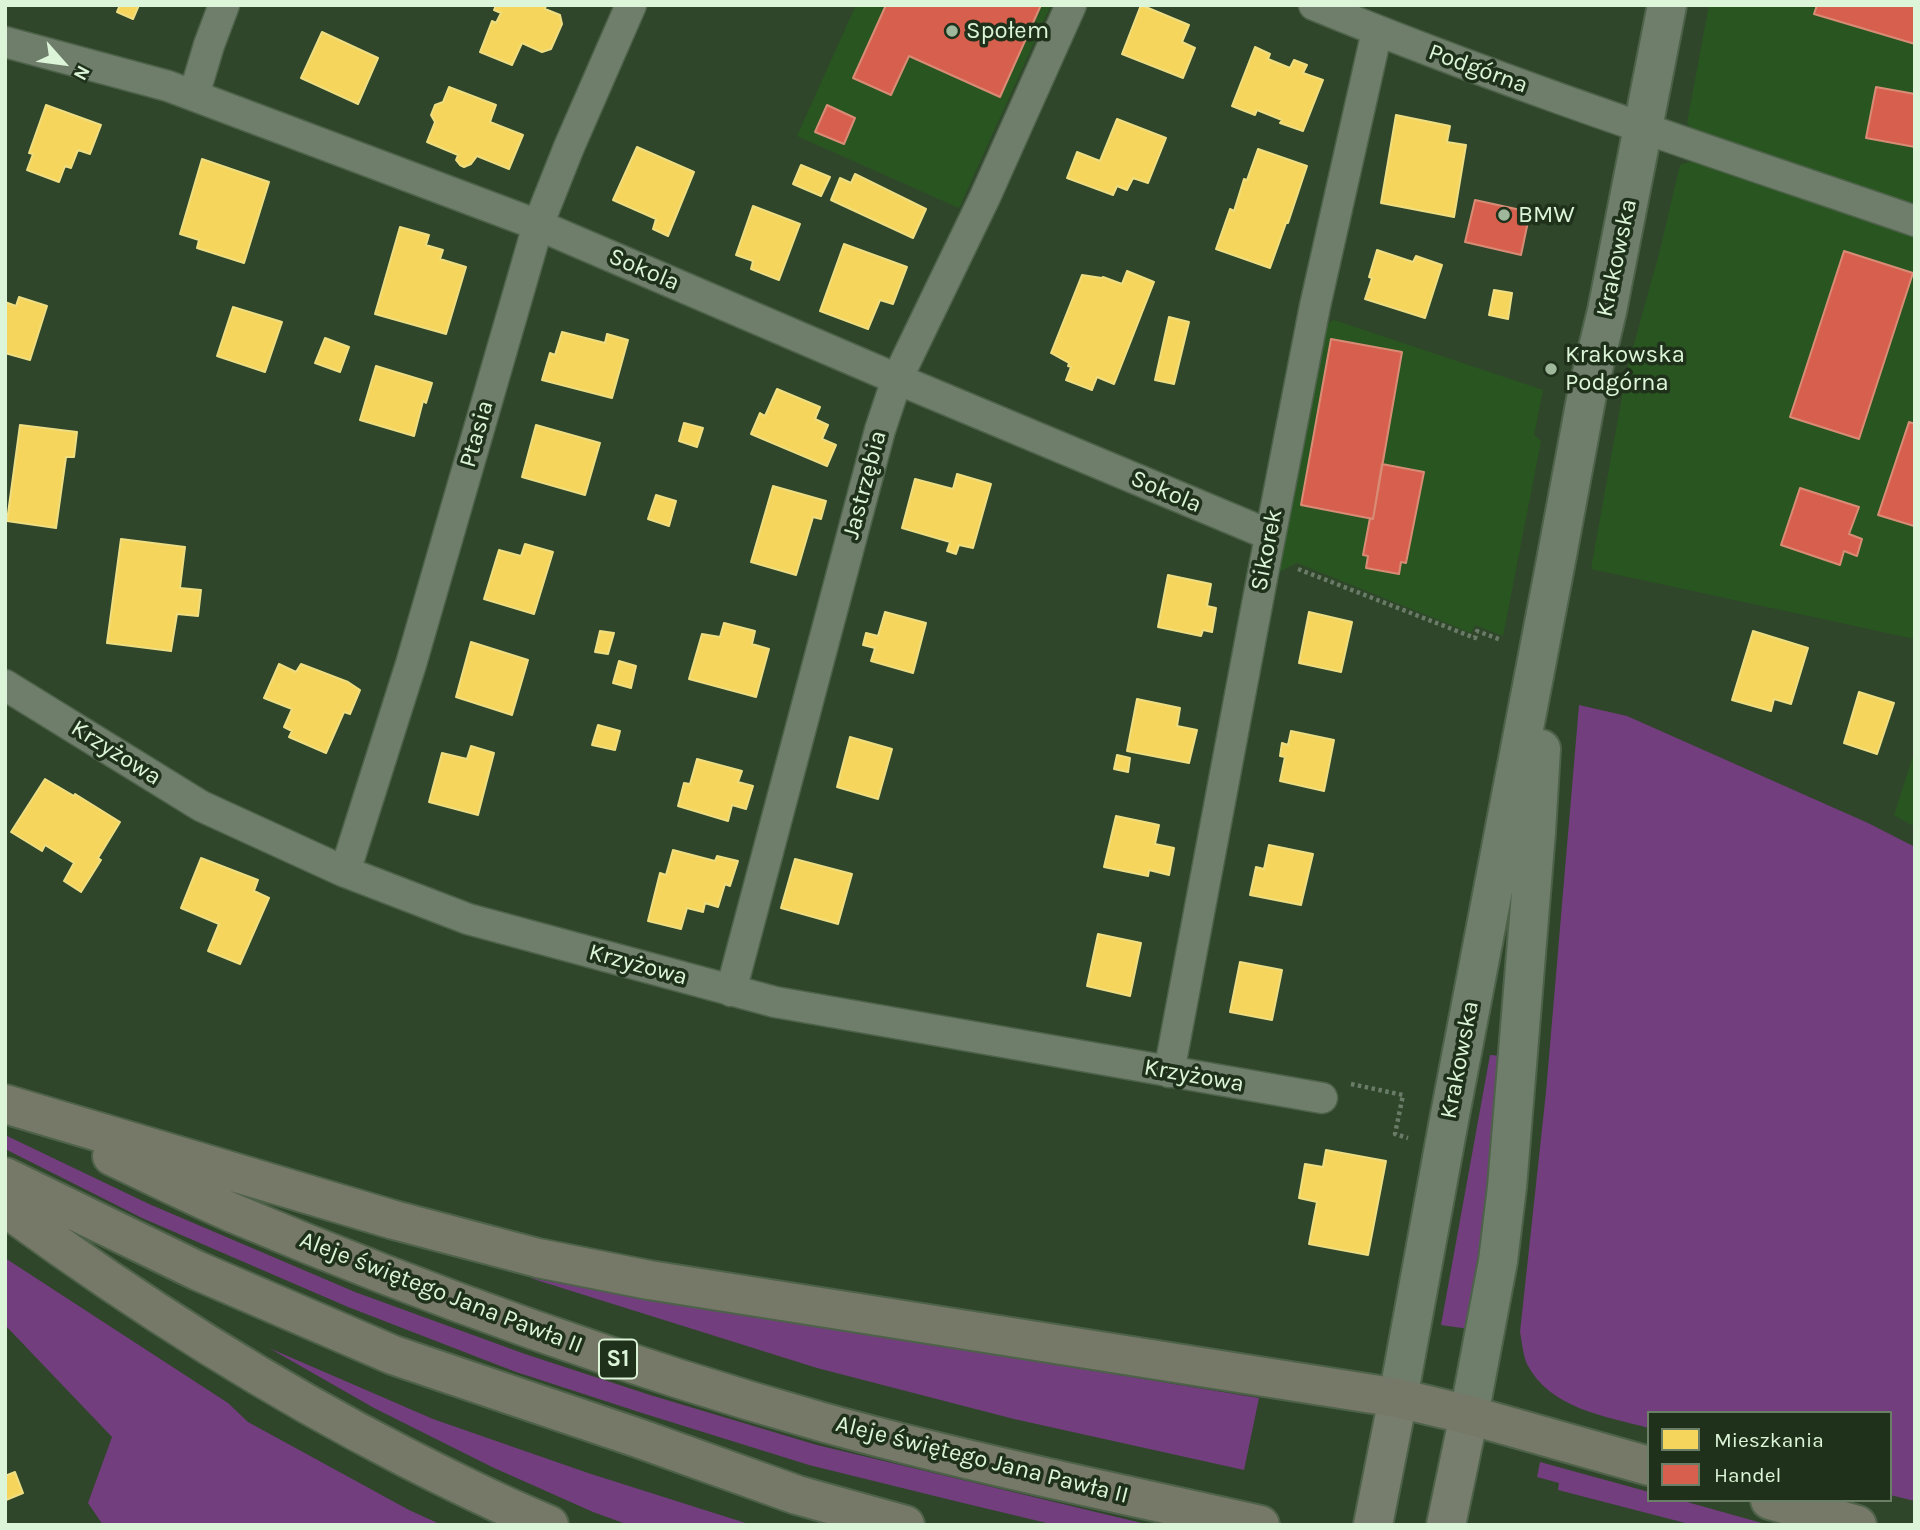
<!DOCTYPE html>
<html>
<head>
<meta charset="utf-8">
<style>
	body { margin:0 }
	#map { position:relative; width:1920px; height:1530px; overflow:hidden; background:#2f462a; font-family:Karla,sans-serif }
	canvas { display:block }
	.frame { position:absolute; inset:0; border:7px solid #dcf4d7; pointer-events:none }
	.legend { position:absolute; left:1647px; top:1411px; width:245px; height:91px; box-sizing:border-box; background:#1f311b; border:2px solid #6b7f66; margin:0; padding:9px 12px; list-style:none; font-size:21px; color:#dcf4d7 }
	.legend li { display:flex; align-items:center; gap:14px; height:35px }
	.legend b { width:35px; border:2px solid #6b7f66 }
	.north { position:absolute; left:28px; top:28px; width:70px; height:70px; -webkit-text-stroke:5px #1f311b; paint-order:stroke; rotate:118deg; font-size:19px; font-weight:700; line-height:28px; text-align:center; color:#dcf4d7 }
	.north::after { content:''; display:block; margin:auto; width:24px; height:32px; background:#dcf4d7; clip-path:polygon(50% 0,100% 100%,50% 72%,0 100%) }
</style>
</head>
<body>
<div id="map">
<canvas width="1920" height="1530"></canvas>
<div class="frame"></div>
<ul class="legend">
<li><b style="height:19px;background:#f6d55c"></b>Mieszkania</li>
<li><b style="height:19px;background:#d6604d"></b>Handel</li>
</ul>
<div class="north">N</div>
</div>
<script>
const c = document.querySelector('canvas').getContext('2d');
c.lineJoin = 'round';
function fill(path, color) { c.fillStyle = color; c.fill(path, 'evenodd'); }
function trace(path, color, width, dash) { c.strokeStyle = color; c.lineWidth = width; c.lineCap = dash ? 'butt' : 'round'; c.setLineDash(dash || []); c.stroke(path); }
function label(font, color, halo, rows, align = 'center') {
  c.font = font + ' Karla,sans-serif'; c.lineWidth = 7; c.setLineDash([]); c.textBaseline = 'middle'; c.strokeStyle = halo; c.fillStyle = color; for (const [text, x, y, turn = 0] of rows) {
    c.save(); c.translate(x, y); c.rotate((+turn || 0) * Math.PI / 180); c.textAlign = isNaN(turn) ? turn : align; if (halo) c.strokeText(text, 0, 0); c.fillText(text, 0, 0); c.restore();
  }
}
fill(new Path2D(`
	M856,5h195l-92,203 -162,-72z
	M1709,5h206v205l-222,-80 -6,-7z
	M1694,160l221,72v407l-324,-70 36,-200 32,-115 21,-89z
	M1334,320l209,70 -9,45 7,6 -38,195 -28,-11 -4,8 -174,-70 -18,9 47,-247z
	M1915,750v77l-21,-12z`), '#295620');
fill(new Path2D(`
	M1579,705l48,11 241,107 47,24v654l-25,-6v-82h-241v15c-44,-12 -99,-19 -122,-64 -4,-9 -5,-22 -7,-32l26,-240z
	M1490,1055l13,1 -12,138 -22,135 -28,-4z
	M5,1135l144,69 206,88 170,62 125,41 167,50 333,80h-95l-96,-23 -150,-37 -167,-52 -126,-41 -168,-65 -206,-89 -137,-69z
	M5,1258l223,145 20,19 161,88 33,15h-339l-15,-22 24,-66 -107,-112z
	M530,1278l729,120 -15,72 -230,-51 -197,-51z
	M269,1348l164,71 155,54 164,52h-123l-36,-13 -101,-45 -118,-59z
	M1540,1462l109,30v8h31l89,25h-76l-135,-35 1,-7 -22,-6z`), '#723e7d');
const homes = new Path2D(`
	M120,5h19l-6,14 -16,-7z
	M496,5h50l-1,4 15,6 2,9 -11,25 -9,3 -20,-9 -10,22 -32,-13 12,-31 4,2 5,-10 -7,-3z
	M1141,5l48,20 -7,17 13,6 -12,30 -61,-24z
	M322,32l56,26 -20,46 -57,-26z
	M1255,47l15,7 -2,5 22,9 4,-8 13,5 -4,8 20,7 -20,51 -23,-8 2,-3 -25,-10 -2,5 -23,-9z
	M449,87l47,18 -6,17 33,13 -14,34 -32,-13 -6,8 -7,3 -4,-2 -4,-5 2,-5 -31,-13 8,-20 -4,-7 4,-10 8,-3z
	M46,105l55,20 -11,29 -12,-4 -7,18 -6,-2 -6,16 -32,-12 6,-16 -4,-1z
	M1396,115l54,11 -3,16 19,3 -12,72 -73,-14z
	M1117,119l49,19 -18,45 -15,-5 -6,12 -10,-4 -4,9 -46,-17 10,-26 23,9z
	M637,147l57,25 -26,64 -15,-7 3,-10 -43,-19z
	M1258,149l49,17 -19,57h-2l-16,45 -54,-19 14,-40 4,2 10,-32 3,1z
	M202,159l67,23 -25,81 -47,-15 2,-8 -19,-6z
	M801,165l29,12 -9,19 -28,-12z
	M855,174l71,35 -13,29 -82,-38 9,-22 11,5z
	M753,206l47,18 -21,56 -28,-11 2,-8 -17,-6z
	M400,227l29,8 -3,10 17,5 -3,9 26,8 -20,67 -71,-20z
	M844,244l63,23 -14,37 -13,-4 -12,29 -48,-18z
	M1377,250l36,12 3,-6 26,9 -17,53 -60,-19 7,-21 -3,-1z
	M1127,271l27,11 -40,102 -17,-7 -5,13 -26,-10 5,-13 -3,-1 1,-3 -18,-10 31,-78 20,3 1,-1 19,7z
	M1494,290l18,3 -4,26 -19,-4z
	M19,297l28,9 -17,54 -25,-7v-51l11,4z
	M233,307l49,15 -17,50 -48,-16z
	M1169,317l20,5 -15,62 -19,-4z
	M562,332l43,11 2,-9 21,6 -16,58 -70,-18 8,-27 5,2z
	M325,338l24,9 -9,25 -25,-9z
	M376,366l56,17 -6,20 -3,-2 -9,35 -54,-16z
	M777,389l43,18 -5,12 13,6 -6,14 14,6 -9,21 -76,-32 9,-21 5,3z
	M684,423l19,5 -6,19 -18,-6z
	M20,425l57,7 -3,25h-8l-10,71 -49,-7z
	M536,425l64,18 -15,52 -63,-18z
	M957,474l34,10 -18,64 -14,-3 -3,9 -9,-3 3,-9 -48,-14 13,-49 38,10z
	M773,486l53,15 -5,18 -8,-2 -17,58 -45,-13z
	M656,495l20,6 -7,25 -21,-7z
	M121,539l64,8 -5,41 21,2 -3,26 -21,-2 -6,37 -64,-8z
	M525,544l28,8 -19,62 -50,-15 15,-49 22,6z
	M1168,575l43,9 -4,22 9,2 -4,24 -9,-2 -2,6 -43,-9z
	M885,612l41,11 -13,50 -42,-12 4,-13 -12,-3 3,-12 12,3z
	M1309,612l43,10 -11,50 -42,-9z
	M724,623l31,8 -3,13 17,5 -13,48 -67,-18 13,-45 18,3z
	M600,631l14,2 -6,21 -13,-2z
	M1753,631l55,17 -17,56 -17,-5 -3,12 -39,-11z
	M471,642l57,18 -16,55 -56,-18z
	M619,661l17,5 -5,22 -18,-5z
	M279,664l17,8 5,-8 47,18 12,8 -10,24 -6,-2 -18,41 -37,-16 3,-6 -8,-4 8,-18 -28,-11z
	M1859,692l35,11 -17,51 -33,-11z
	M1137,699l43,9 -3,18 20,4 -8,33 -62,-12z
	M598,725l22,6 -5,19 -23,-5z
	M1291,731l43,9 -10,51 -44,-10 5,-24 -5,-1 2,-13 6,2z
	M850,737l42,12 -14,50 -41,-12z
	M471,746l23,7 -16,62 -49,-13 13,-49 25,6z
	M1117,755l13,3 -2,14 -14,-3z
	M697,759l45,12 -4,11 15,4 -7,23 -14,-4 -4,16 -50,-15 6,-23 6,1z
	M45,779l29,17 1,-2 45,28 -22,36 3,2 -20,32 -17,-11 10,-18 -29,-18 -3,6 -31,-19z
	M1116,816l43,9 -4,19 19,4 -5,27 -20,-5 -1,6 -44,-9z
	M1269,845l44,9 -12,51 -51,-10 6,-28 8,2z
	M673,850l42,11 2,-5 21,5 -8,25 -5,-2 -7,23 -13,-4 -2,9 -16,-4 -6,21 -33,-8 12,-48 6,2z
	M201,858l57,22 -4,11 15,7 -29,66 -32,-13 11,-27 -38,-16z
	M795,859l57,15 -14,50 -57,-16z
	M1098,934l43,9 -11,53 -43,-10z
	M1240,962l42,8 -10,50 -42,-8z
	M1326,1150l60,11 -18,94 -59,-11 8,-42 -18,-4 6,-34 18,3z
	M15,1472l8,21 -17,7 -1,-24z`);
fill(homes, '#f6d55c');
trace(homes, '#eede81', 2);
const shops = new Path2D(`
	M886,5h155l-41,92 -91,-41 -18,39 -38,-17z
	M1817,5h98v39l-101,-30z
	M1876,87l39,7v53l-49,-9z
	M827,105l28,13 -11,26 -29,-12z
	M1475,200l55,12 -9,43 -56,-13z
	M1844,251l69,22 -54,166 -69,-22z
	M1331,339l71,13 -29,167 -72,-14z
	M1909,422l6,2 -1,102 -36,-11z
	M1382,464l42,8 -18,91 -5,-1 -2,12 -33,-6 2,-12 -5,-1 7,-37 3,1z
	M1800,488l59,19 -10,27 13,5 -5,17 -13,-5 -4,14 -59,-20z`);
fill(shops, '#d6604d');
trace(shops, '#d88c76', 2);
const minor = new Path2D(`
	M1314,5c197,81 400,147 601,216
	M5,42l163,44 370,139 359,154 373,156
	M194,95l15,-50 15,-40
	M5,685l196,121 142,65 125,48 307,83 547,96
	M343,871l7,-15 61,-192 127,-439 31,-78 62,-142
	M731,991l149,-561 17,-51 88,-182 86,-192
	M1169,1072l94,-499 52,-267 62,-275`);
const secondary = new Path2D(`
	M1398,1398l51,-278 106,-554 32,-172 20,-83 60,-306
	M1469,1415l29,-154 9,-74 29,-355 5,-83`);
const primary = new Path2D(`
	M1373,1525l25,-127
	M1446,1525l23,-110`);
const motorway = new Path2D(`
	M5,1104l389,116 144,38 111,22 749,118 71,17 180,51
	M112,1156c40,19 80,39 121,57 192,81 388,152 589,209 144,40 291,70 438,103
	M5,1177l193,94 195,84 245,83 159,57 108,30
	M5,1207c127,93 260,178 400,250 47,24 95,48 144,68
	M1770,1500l87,25`);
trace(minor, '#4e624a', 33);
trace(secondary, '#4e624a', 42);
trace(primary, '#4e624a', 42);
trace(motorway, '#4e624a', 42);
trace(new Path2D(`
	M1298,569l177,69 2,-7 24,9
	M1351,1084l52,11 -8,39 13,4`), '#6a7b67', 4.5, [3.5, 3.5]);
trace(minor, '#6e7e6b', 30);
trace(secondary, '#6e7e6b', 38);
trace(primary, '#787e6d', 38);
trace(motorway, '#767868', 38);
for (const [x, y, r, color] of [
	[952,31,7,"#9fb79a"],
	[1504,215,7,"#9fb79a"],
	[1551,369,7,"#9fb79a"]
]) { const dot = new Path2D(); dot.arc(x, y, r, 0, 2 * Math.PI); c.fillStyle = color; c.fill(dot); trace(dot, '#1f311b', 2.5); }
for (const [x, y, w] of [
	[618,1359,38]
]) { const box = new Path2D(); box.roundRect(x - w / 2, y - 19.5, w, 39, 5); c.fillStyle = '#1f311b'; c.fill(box); trace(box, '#dcf4d7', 2); }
label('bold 23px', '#dcf4d7', null, [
	["S1",618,1359]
]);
label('24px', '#dcf4d7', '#1f311b', [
	["Społem",966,31],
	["BMW",1518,215],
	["Krakowska",1565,355],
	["Podgórna",1565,383]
], 'left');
label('24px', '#dcf4d7', '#1f311b', [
	["Podgórna",1478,69,20],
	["Krakowska",1617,258,-78],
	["Sokola",644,270,23],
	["Ptasia",477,434,-74],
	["Jastrzębia",865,485,-75],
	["Sokola",1166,492,23],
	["Sikorek",1267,550,-79],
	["Krzyżowa",116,753,32],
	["Krzyżowa",638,965,15],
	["Krakowska",1460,1060,-79],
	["Krzyżowa",1194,1076,10],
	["Aleje świętego Jana Pawła II",441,1293,21],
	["Aleje świętego Jana Pawła II",982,1460,14]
]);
</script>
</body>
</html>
